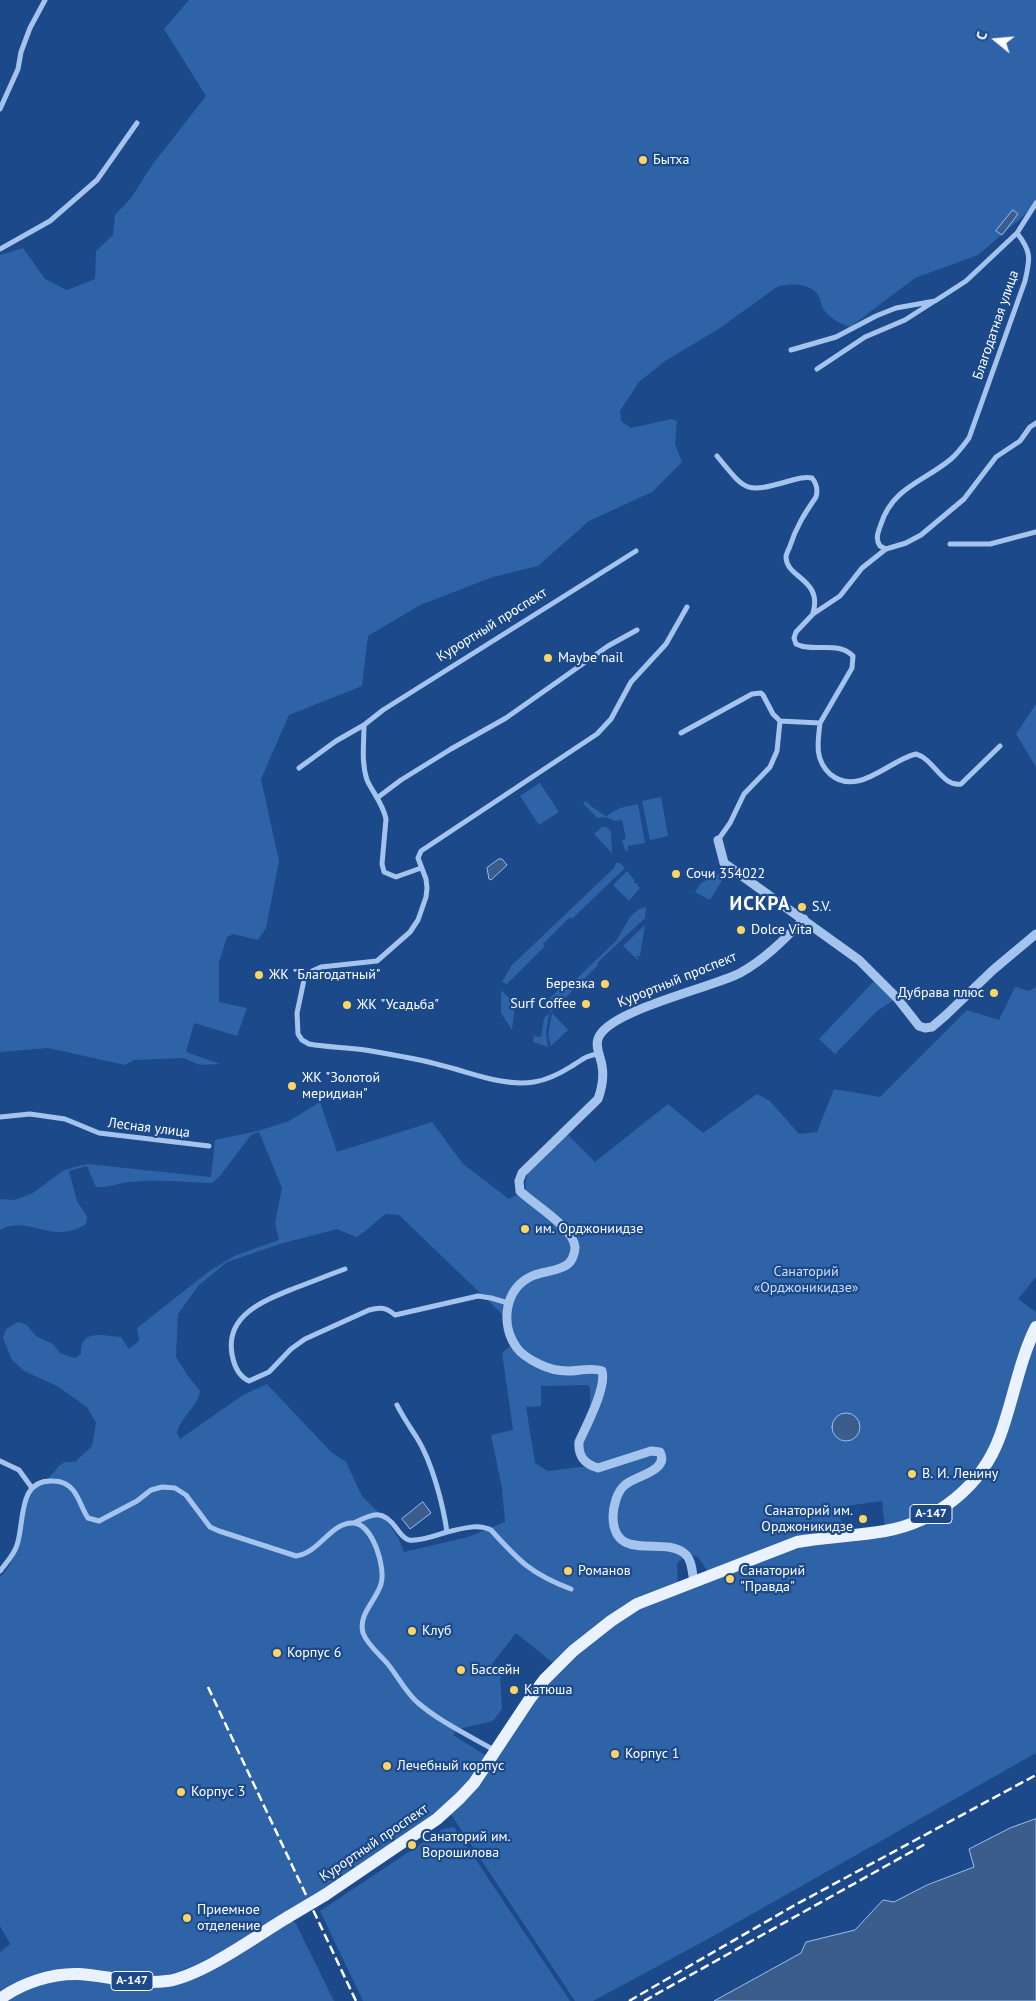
<!DOCTYPE html>
<html>
<head>
<meta charset="utf-8">
<style>
	body { margin:0 }
	#map { position:relative; width:1036px; height:2001px; overflow:hidden; background:#1b498a; font-family:"PT Sans",sans-serif }
	canvas { display:block }
	.north { position:absolute; left:971px; top:15px; width:50px; height:50px; -webkit-text-stroke:4px #1b498a; paint-order:stroke; rotate:287deg; font-size:14px; font-weight:700; line-height:20px; text-align:center; color:#fff }
	.north::after { content:''; display:block; margin:auto; width:18px; height:22px; background:#fff; clip-path:polygon(50% 0,100% 100%,50% 72%,0 100%) }
</style>
</head>
<body>
<div id="map">
<canvas width="1036" height="2001"></canvas>
<div class="north">С</div>
</div>
<script>
const c = document.querySelector('canvas').getContext('2d');
c.lineJoin = 'round';
function fill(path, color) { c.fillStyle = color; c.fill(path, 'evenodd'); }
function trace(path, color, width, dash) { c.strokeStyle = color; c.lineWidth = width; c.lineCap = dash ? 'butt' : 'round'; c.setLineDash(dash || []); c.stroke(path); }
function label(font, color, halo, rows, align = 'center') {
  c.font = font + ' "PT Sans",sans-serif'; c.lineWidth = 4.5; c.setLineDash([]); c.textBaseline = 'middle'; c.strokeStyle = halo; c.fillStyle = color; for (const [text, x, y, turn = 0] of rows) {
    c.save(); c.translate(x, y); c.rotate((+turn || 0) * Math.PI / 180); c.textAlign = isNaN(turn) ? turn : align; if (halo) c.strokeText(text, 0, 0); c.fillText(text, 0, 0); c.restore();
  }
}
fill(new Path2D(`
	M189,0h847v205l-58,50 -63,23 -65,49c-10,-3 -19,-8 -26,-17 -3,-4 -3,-11 -6,-15 -8,-12 -29,-12 -41,-8l-60,43 -52,31 -26,21 -19,29 1,10 10,7 40,-9 6,2 -2,23 7,18 -30,30 -63,29 -51,45 -45,11 -73,28 -52,31 -6,50 -73,29 -28,64 18,82 -13,67 -8,12 -25,-6 -6,3 -8,25v40l28,6 -10,28 -43,-13 -8,29 34,12 -20,1 -16,-7 -50,2 -9,5 -77,-17 -48,4v-797l23,-7 22,31 22,11 28,-11 1,-28 17,-16 2,-20 16,-17 21,-33 54,-69 -42,-67z
	M1036,704v63l-20,-33z
	M540,783l19,29 -20,13 -19,-29z
	M661,797l7,39 -18,4 -8,-39z
	M586,801l6,6 14,9 14,-8 18,-4 7,39 -17,3v5l-3,-1 -3,-10 4,-1 -4,-19 -7,1 -9,-4 -9,1 -14,-15z
	M602,827h5l4,5 1,21 -18,-19z
	M616,863h4l5,5 -53,51 -2,-2 -27,27 2,2 -38,38 -5,-2 9,-16 103,-98z
	M627,871l8,10 -2,2h3l4,5 -11,13 -16,-16z
	M719,874l5,3 -14,23 -15,-8 6,-9z
	M646,907l-1,11 -48,45 1,2 -47,47 -7,-8 17,-17 11,-4 44,-42 14,-24 9,-8z
	M645,925l-5,31h-4l3,3 -1,1 -15,-14z
	M877,978l20,20 -20,13 -42,43 -16,-15z
	M1015,987l14,4 7,-4v290l-18,22 18,13v441l-328,186 -115,62h-18l-127,-191 -148,96 -92,53 -24,11 -22,7 -13,1 -61,-6 -88,24v-44l10,-8 -10,-18v-349c22,-20 17,-49 24,-75 2,-6 6,-12 9,-18 5,-2 12,-3 15,-6 12,-10 10,-18 27,-16l17,-16 4,-23 -9,-16 -30,-21 -33,-15 -12,-11 -9,-22 3,-9 12,-7 9,3 9,11 17,8 7,9 15,5 6,-4c-1,-26 22,-18 40,-17l8,12 10,-8 -2,-13 71,-56 26,-16 45,-16 -4,-17 7,-35 -23,-56 -8,3 -32,42 -7,6c-27,-1 -55,-4 -82,-1 -11,1 -22,6 -34,5l-9,-21 -18,5 8,30 10,16 -1,7c-34,22 -58,-10 -86,6v-31l14,1 19,-7 31,-23 23,-6 124,13 4,-37 43,-9 31,-10 31,-19 17,50 95,-30 31,42 46,35 17,-9c-4,-26 24,-42 40,-57l29,29 73,-58 35,29 54,-39 13,7 29,33 18,-2 17,-43 46,8 87,-87 32,10zM386,1214l13,1 106,102 11,31 -7,-1 -7,6 11,77 -22,5 11,53 3,34 -37,15 -64,15 -6,-15 -12,-17 -24,-24 -16,-34 -15,-10 -64,-68 -24,11 -63,44 -3,-6c4,-17 20,-25 23,-42l-12,-15 -12,-19 2,-43 21,-29 28,-23 53,-18 57,-15 19,8c12,-6 19,-16 30,-23zM587,1385l3,2v24l-11,39 10,16 -41,5 -13,-8 -9,-56 15,-1v-20zM882,1501l3,28 -42,7 -4,-29zM686,1554l12,3 12,18 -32,13 -1,-24zM516,1633l42,34 -71,95 -2,-7 -32,-20 5,-6 35,-8 9,-12 -2,-37 -8,-8z
	M501,990l14,14 -3,26 -11,-17z
	M549,1013l-3,20 2,14 -15,-5 1,-6 7,1 3,-19z
	M552,1013l16,17 -17,16 -3,-11z
	M454,1827l116,174h-207l-43,-90 123,-82z
	M287,1922h8l39,79h-330l39,-20 36,-4 81,5z`), '#2e63a8');
const water = new Path2D(`
	M1013,210l5,4 -16,21 -6,-4z
	M499,859h3l5,6 -16,15 -2,-1 -2,-11z
	M832 1427a14 14 0 1 1 28 0a14 14 0 1 1-28 0Z
	M423,1502l8,11 -21,16 -8,-10z
	M1036,1819v182h-322l87,-48 5,-11 49,-12 28,-30 11,2 33,-17 47,-18 -5,-18 41,-21z`);
fill(water, '#3b5d8c');
trace(water, '#98bfef', 1);
trace(new Path2D(`
	M0,109l18,-40 3,-17 9,-24 15,-28
	M0,249l50,-28 47,-41 40,-57
	M791,350l45,-13 40,-21 20,-8 39,-7 31,-20 51,-48 19,-30
	M817,369l48,-32 40,-17 28,-18
	M717,456c29,35 27,38 72,25 8,-2 15,-5 23,-3 5,6 6,12 4,19 -11,16 -20,30 -26,49 -1,3 -4,8 -4,11 0,21 37,22 27,56
	M950,544h40l46,-12
	M886,549l-6,-3c-5,-7 -2,-14 1,-22 12,-37 44,-43 70,-65 7,-6 12,-13 18,-21l56,-157c5,-22 7,-29 -8,-48
	M780,721l40,2 32,-55 1,-12c-16,-16 -39,-3 -57,-12l-2,-6 2,-6 17,-18 27,-18 22,-28 24,-19 20,-6 15,-8 43,-36 32,-42 24,-16 10,-14 6,-4
	M820,723c-2,19 -6,36 10,51 28,24 59,-14 86,-20 18,5 26,33 45,30l39,-38
	M681,733l71,-39 9,-1 2,2 10,19 7,7 -3,30 -7,16 -26,27 -14,29 -12,17
	M299,768l37,-27 28,-16
	M377,798l24,-18 50,-31 55,-31 102,-72 29,-16
	M421,868l-25,9 -12,-5 -2,-8 4,-45c-3,-15 -13,-26 -19,-39 -6,-18 -3,-37 -3,-55l19,-15 253,-159
	M599,1054c-13,1 -17,6 -27,12 -11,7 -25,14 -38,16 -31,5 -64,-10 -94,-17 -20,-6 -42,-9 -63,-13 -23,-5 -46,-4 -68,-8l-7,-4 -4,-6 -1,-21 7,-33 8,-9 9,-4 56,-6 33,-29 8,-12 8,-23 1,-9 -1,-9 -8,-21 3,-7 176,-117 14,-15 20,-37 35,-38 21,-37
	M0,1117l30,-3 35,5 34,14 110,13
	M345,1269c-17,6 -33,13 -50,19 -29,12 -70,26 -63,66 2,12 6,22 17,27l20,-9 22,-23 14,-10 64,-29c11,-3 17,-3 26,5l83,-19 13,2 17,5
	M0,1461l19,9 13,18
	M354,1523c19,-10 29,-14 43,6 4,5 6,9 12,11 10,2 28,-5 38,-8 -4,-28 -15,-70 -30,-94 -7,-11 -14,-21 -20,-33
	M447,1532c14,-3 31,-9 44,-2 28,31 40,44 80,59
	M0,1571c6,-8 14,-16 17,-26 8,-23 0,-66 36,-64 8,0 15,3 20,9 7,9 9,19 15,28l11,3 38,-20 14,-11 11,-3 13,1 11,7 24,32 9,4 77,25c24,-3 35,-35 58,-33 19,2 32,45 27,61 -5,17 -23,30 -18,49 4,11 16,21 24,30 10,12 18,28 30,39 23,20 51,33 77,48`), '#a5c4ed', 5);
trace(new Path2D(`
	M718,840l6,23 135,97 38,38 22,28 6,2 7,-1 14,-12 47,-45 43,-36
	M694,1582c-2,-10 -2,-23 -10,-29 -22,-17 -70,10 -71,-36 0,-10 4,-26 12,-32 9,-9 45,-14 35,-33l-9,-1 -53,17c-14,-4 -20,-12 -19,-26 7,-16 28,-55 23,-71 -10,-4 -24,0 -34,0 -10,0 -21,-3 -29,-7 -8,-4 -17,-9 -22,-16 -17,-23 -13,-59 15,-72 11,-5 26,-4 36,-12 4,-3 7,-11 7,-17 -1,-19 -42,-43 -55,-56l-1,-10 3,-8 76,-74c4,-11 6,-22 4,-33 -1,-9 -7,-18 -4,-27 8,-28 113,-51 142,-66 24,-13 45,-34 64,-54`), '#a5c4ed', 9);
trace(new Path2D(`
	M325,1895l112,-76 23,-21 14,-15 55,-83 15,-20 29,-29 38,-30 26,-17 160,-62c29,-5 59,-6 88,-11 51,-9 97,-45 115,-95 13,-35 19,-75 36,-109
	M0,1999c22,-16 52,-26 79,-25 29,2 58,11 88,7 35,-5 89,-45 121,-64`), '#ebf2ff', 12);
trace(new Path2D(`
	M208,1687l148,314
	M629,2001l166,-96 241,-130
	M644,2001l283,-158`), '#fff', 2.5, [9, 4]);
trace(new Path2D(`
	M288,1917l37,-22`), '#ebf2ff', 12);
for (const [x, y, r, color] of [
	[643,160,5,"#fed462"],
	[548,658,5,"#fed462"],
	[676,874,5,"#fed462"],
	[802,907,5,"#fed462"],
	[741,930,5,"#fed462"],
	[259,975,5,"#fed462"],
	[605,984,5,"#fed462"],
	[994,993,5,"#fed462"],
	[586,1004,5,"#fed462"],
	[347,1005,5,"#fed462"],
	[292,1086,5,"#fed462"],
	[525,1229,5,"#fed462"],
	[912,1474,5,"#fed462"],
	[863,1519,5,"#fed462"],
	[568,1571,5,"#fed462"],
	[730,1579,5,"#fed462"],
	[412,1631,5,"#fed462"],
	[277,1653,5,"#fed462"],
	[461,1670,5,"#fed462"],
	[514,1690,5,"#fed462"],
	[615,1754,5,"#fed462"],
	[387,1766,5,"#fed462"],
	[181,1792,5,"#fed462"],
	[412,1845,5,"#fed462"],
	[187,1918,5,"#fed462"]
]) { const dot = new Path2D(); dot.arc(x, y, r, 0, 2 * Math.PI); c.fillStyle = color; c.fill(dot); trace(dot, '#1b498a', 2); }
for (const [x, y, w] of [
	[931,1514,42],
	[132,1981,42]
]) { const box = new Path2D(); box.roundRect(x - w / 2, y - 9.5, w, 19, 4); c.fillStyle = '#1b498a'; c.fill(box); trace(box, '#fff', 1); }
label('bold 12px', '#fff', null, [
	["А-147",931,1514],
	["А-147",132,1981]
]);
label('14px', '#fff', '#1b498a', [
	["Бытха",653,160],
	["Maybe nail",558,658],
	["Сочи 354022",686,874],
	["S.V.",812,907],
	["Dolce Vita",751,930],
	["ЖК \"Благодатный\"",269,975],
	["Березка",595,984,"right"],
	["Дубрава плюс",984,993,"right"],
	["Surf Coffee",576,1004,"right"],
	["ЖК \"Усадьба\"",357,1005],
	["ЖК \"Золотой",302,1078],
	["меридиан\"",302,1094],
	["им. Орджониидзе",535,1229],
	["В. И. Ленину",922,1474],
	["Санаторий им.",853,1511,"right"],
	["Орджоникидзе",853,1527,"right"],
	["Романов",578,1571],
	["Санаторий",740,1571],
	["\"Правда\"",740,1587],
	["Клуб",422,1631],
	["Корпус 6",287,1653],
	["Бассейн",471,1670],
	["Катюша",524,1690],
	["Корпус 1",625,1754],
	["Лечебный корпус",397,1766],
	["Корпус 3",191,1792],
	["Санаторий им.",422,1837],
	["Ворошилова",422,1853],
	["Приемное",197,1910],
	["отделение",197,1926]
], 'left');
label('14px', '#fff', '#1b498a', [
	["Благодатная улица",996,325,-71],
	["Курортный проспект",492,625,-32],
	["Курортный проспект",677,980,-22],
	["Лесная улица",149,1128,7],
	["Курортный проспект",374,1843,-34]
]);
label('14px', '#cbdff9', '#1b498a', [
	["Санаторий",806,1272],
	["«Орджоникидзе»",806,1288]
]);
c.letterSpacing = '1px';
label('bold 19px', '#fff', '#1b498a', [
	["ИСКРА",760,905]
]);
c.letterSpacing = '0px';
</script>
</body>
</html>
